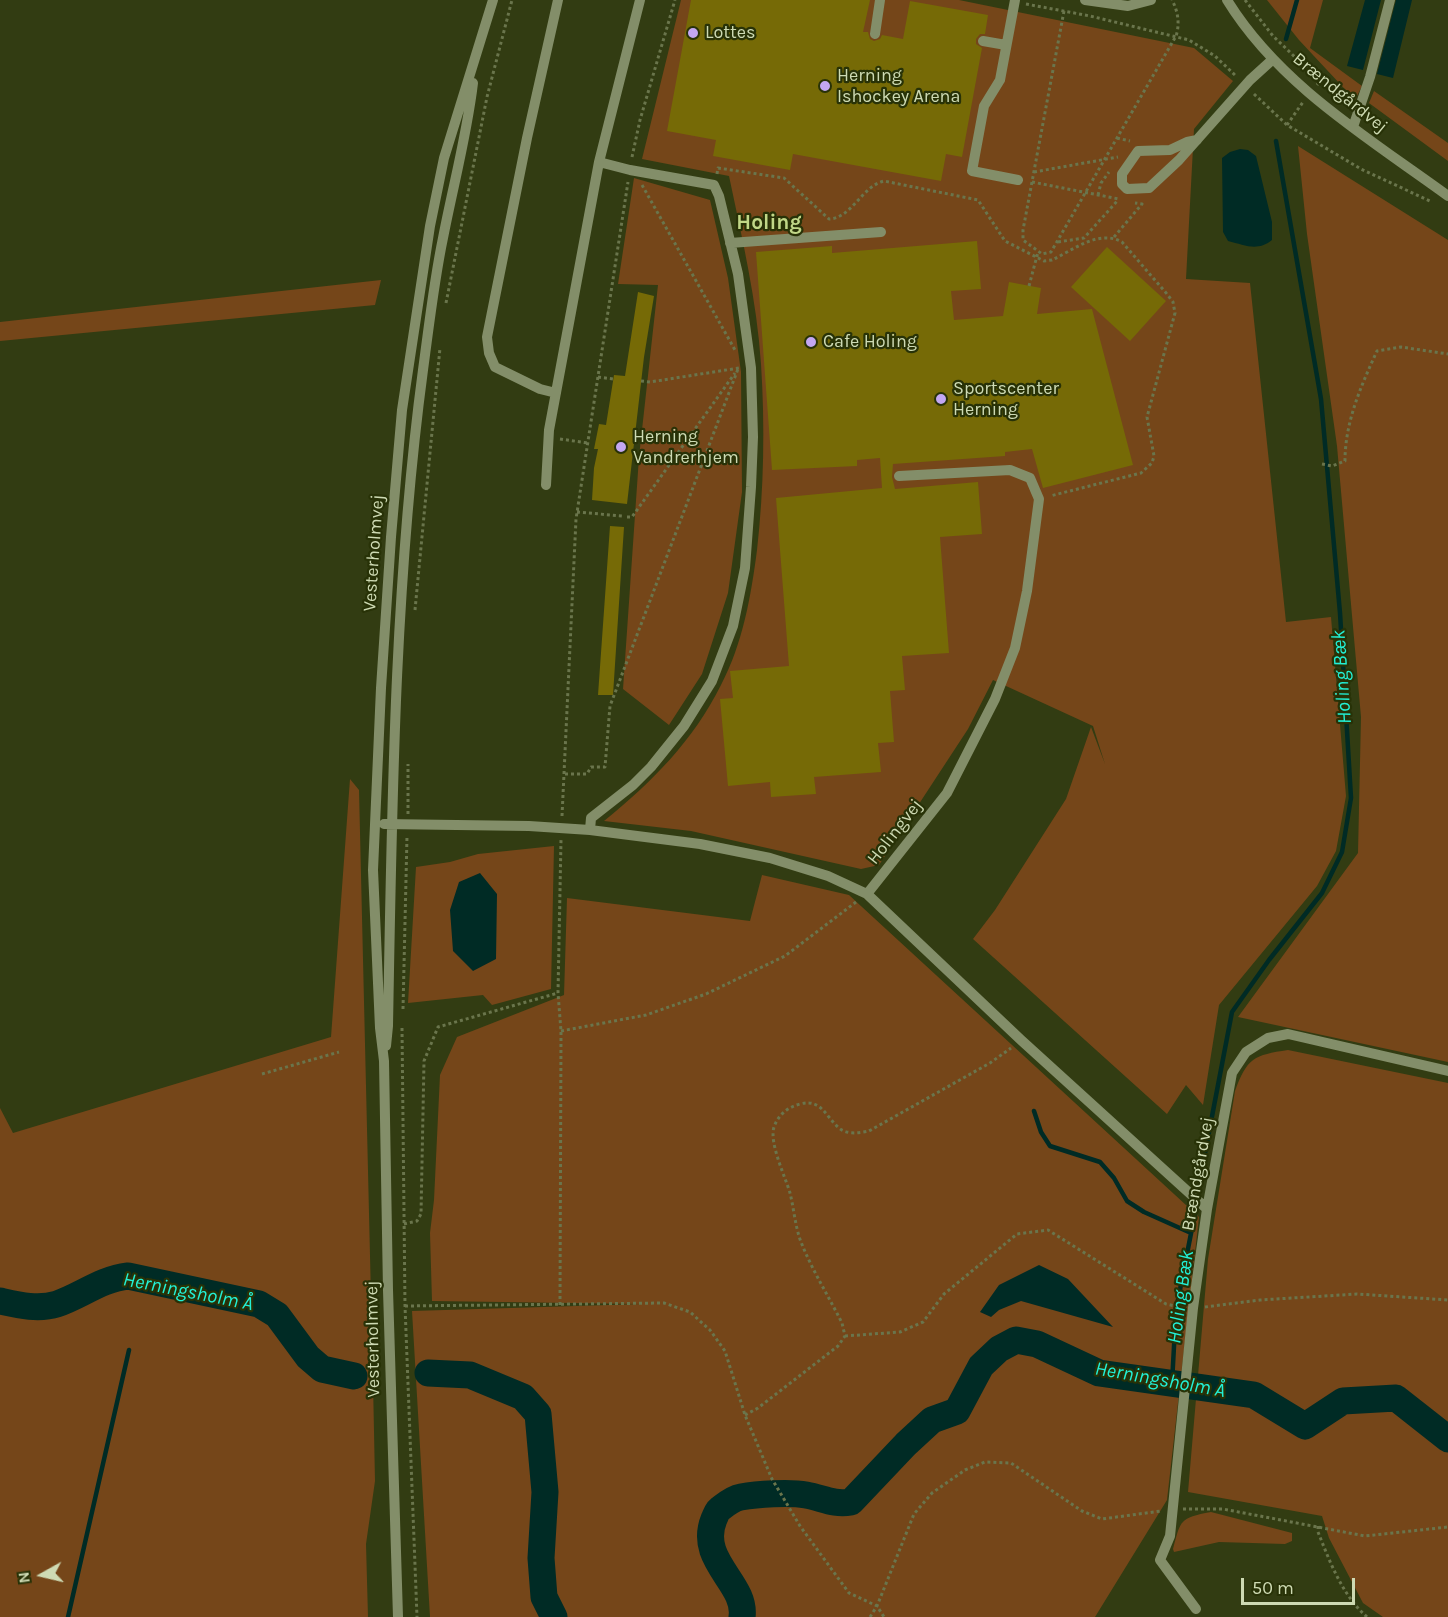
<!DOCTYPE html>
<html>
<head>
<meta charset="utf-8">
<style>
	body { margin:0 }
	#map { position:relative; width:1448px; height:1617px; overflow:hidden; background:#323c12; font-family:Karla,sans-serif }
	canvas { display:block }
	.north { position:absolute; left:12px; top:1545px; width:60px; height:60px; -webkit-text-stroke:4px #283207; paint-order:stroke; rotate:262deg; font-size:16px; font-weight:700; line-height:24px; text-align:center; color:#cedab3 }
	.north::after { content:''; display:block; margin:auto; width:21px; height:27px; background:#cedab3; clip-path:polygon(50% 0,100% 100%,50% 72%,0 100%) }
	.scale { position:absolute; left:1241px; top:1578px; width:114px; height:27px; box-sizing:border-box; border:3px solid #cedab3; border-top:0; padding-left:8px; font-size:18px; line-height:21px; white-space:nowrap; color:#cedab3; -webkit-text-stroke:4px #283207; paint-order:stroke }
</style>
</head>
<body>
<div id="map">
<canvas width="1448" height="1617"></canvas>
<div class="north">N</div>
<div class="scale">50 m</div>
</div>
<script>
const c = document.querySelector('canvas').getContext('2d');
c.lineJoin = 'round';
function fill(path, color) { c.fillStyle = color; c.fill(path, 'evenodd'); }
function trace(path, color, width, dash) { c.strokeStyle = color; c.lineWidth = width; c.lineCap = dash ? 'butt' : 'round'; c.setLineDash(dash || []); c.stroke(path); }
function label(font, color, halo, rows, align = 'center') {
  c.font = font + ' Karla,sans-serif'; c.lineWidth = 4.5; c.setLineDash([]); c.textBaseline = 'middle'; c.strokeStyle = halo; c.fillStyle = color; for (const [text, x, y, turn = 0] of rows) {
    c.save(); c.translate(x, y); c.rotate((+turn || 0) * Math.PI / 180); c.textAlign = isNaN(turn) ? turn : align; if (halo) c.strokeText(text, 0, 0); c.fillText(text, 0, 0); c.restore();
  }
}
fill(new Path2D(`
	M681,0h278l235,48 39,33 -39,48 -8,150 64,4 36,339 45,-5 15,179 -10,55 -19,35 -98,119 -16,100 -17,-20 -19,29 -194,-175 22,-29 71,-111 25,-72 14,37 -12,-38 -100,-46 -25,49 -89,136 -18,4 -170,-38 -87,-10c48,-39 89,-80 117,-136 22,-42 30,-89 36,-135 7,-61 8,-125 4,-186 -4,-63 -19,-126 -32,-188l-87,-17z
	M1267,0h56l-13,48 52,38 -7,14 -56,-60z
	M1374,91l74,52v18l-79,-58z
	M1298,146l150,94v822l-210,-45 120,-164 3,-136 -24,-271 -30,-212z
	M634,178l76,22 18,78 13,94 1,120 -14,101 -26,81 -33,51 -46,-36 16,-232 19,-172 -40,-1z
	M381,280l-6,25 -375,36v-19z
	M350,779l9,11 14,592 2,99 -9,63 2,73h-368v-509l13,25 318,-96z
	M554,846l-3,143 -59,16 -9,-10 -75,8 8,-136 34,-5 28,-8z
	M762,875l87,20 350,322 -32,283 -72,117h-665l-18,-306 230,-7 -210,-3 -2,-68 4,-33 6,-125 17,-38 107,-42 3,-97 183,23z
	M1288,1050l160,33v534h-65l-20,-14 -34,-65 -7,-22 -134,-24 20,-233 27,-168c12,-33 19,-36 53,-41z
	M1211,1512l81,21v8l-7,3 -66,-2 -45,10 -1,-3c8,-29 6,-31 38,-37z`), '#754619');
fill(new Path2D(`
	M1365,0h16l-18,70 -16,-4z
	M1396,0h16l-19,78 -16,-4z
	M1240,149l8,1 8,6 16,66v18c-15,12 -27,5 -44,1l-5,-9 -1,-74 8,-6z
	M480,873l17,21 -1,65 -23,12 -20,-20 -3,-41 9,-28z
	M1039,1265l29,14 45,48 -92,-26 -22,9 -8,7 -11,-5 19,-27z`), '#002b25');
trace(new Path2D(`
	M1286,39l11,-39
	M1034,1111l7,21 9,14 50,16 14,16 13,23 17,11 47,21
	M1200,1179l32,-167 37,-52 53,-67 20,-41 9,-54 -11,-185 -19,-214 -45,-258
	M1172,1383l4,-73 19,-97
	M68,1617l61,-267`), '#002b25', 4.5);
trace(new Path2D(`
	M0,1301c18,4 38,9 57,3 24,-8 44,-25 71,-28l131,28 18,11 31,42 14,12 32,7
	M428,1373l42,2 53,22 15,17 7,78 -4,66 3,39 10,20
	M742,1617c5,-34 -45,-56 -28,-98 2,-4 3,-9 7,-11 5,-4 14,-10 20,-11 16,-3 49,-5 65,-2 17,3 27,10 45,7l55,-58 26,-24 25,-9 24,-45 18,-17 17,-9 21,4 62,29 155,22 51,31 38,-25 53,-3 52,41`), '#002b25', 27);
fill(new Path2D(`
	M691,0h179l-7,32h5l2,7 4,2 6,-2 2,-4 21,4 7,-38 78,14 -3,19h-5l-4,5v5l6,4 -20,109 -16,-3 -5,27 -148,-27 -3,16 -77,-14 3,-16 -49,-9z
	M977,241l4,48 -30,2 3,29 49,-4 6,-34 32,6 -4,26 55,-5 41,156 -90,23 -11,-39 -27,3v4l-112,8 -1,13 3,12 83,-7 4,52 -42,3 9,116 -47,3 3,34 -15,1 4,51 -16,1 3,29 -67,5 2,17 -45,3 -1,-15 -42,4 -8,-87 13,-1 -3,-27 59,-5 -13,-168 106,-10 -2,-30 -23,2v6l-85,4 -16,-218 76,-6v7z
	M1107,247l59,54 -36,40 -59,-54z
	M638,292l16,4 -10,61 -17,147 -35,-4 2,-32 4,-19h-4l5,-25 7,1 8,-50 11,1z
	M610,526l14,1 -11,168h-15z`), '#766a06');
trace(new Path2D(`
	M1245,0l28,36 47,45 -3,4
	M1026,4l64,12 99,24 26,16 22,21
	M1064,11l-41,219v10l19,14 9,-2 125,-216c4,-12 2,-25 -4,-36
	M1254,94l33,31 74,44 71,33
	M1287,125l16,-23
	M1117,138l13,3
	M632,157l8,-37 35,-120
	M1034,172l84,-15
	M717,174l1,-6 66,10 45,41c23,-1 33,-33 55,-38l94,19 27,41 39,20 8,-1c21,-10 47,-31 70,-18l45,52 6,8 2,11 -28,104 7,39 -2,7 -11,10 -91,23
	M1032,182l87,17
	M642,185l93,165
	M1098,195l3,-12 8,-11
	M1114,237l28,-33 -7,-1
	M1058,242l26,-4 34,-38
	M1029,286l9,-34
	M446,303l41,-206 25,-97
	M598,377l15,2
	M641,381l9,1 89,-14
	M560,439l28,4
	M1322,464l10,2 13,-5c0,-39 16,-75 32,-110l24,-4 47,7
	M577,512l45,4
	M627,517h5l103,-144
	M415,610l25,-262
	M565,774h22l4,-7h14l5,-61 128,-337
	M408,814v-50
	M562,816l14,-297 52,-337
	M403,1009l4,-173
	M402,1028l3,278 12,311
	M561,1031l85,-16 60,-21 79,-38 71,-54
	M262,1074l77,-22
	M404,1224l13,-3 4,-7 3,-153 14,-34 120,-34
	M560,1305l1,-274 -3,-38 3,-153
	M405,1306l259,-3 26,9 20,18 15,21 20,64 27,64 28,47 49,67 28,13 7,11
	M1205,1307l55,-7 97,-6 91,6
	M845,1336l55,-4 23,-10 21,-28 73,-60 31,-4 118,74 14,3
	M745,1415l13,-7 80,-62 7,-10 -3,-13c-13,-26 -30,-53 -41,-81 -6,-16 -7,-33 -11,-49 -5,-17 -21,-50 -16,-66 4,-12 14,-20 26,-23 21,-6 26,13 39,24 8,7 21,5 30,3l121,-68 21,-15
	M1183,1509h40l142,27 83,-9
	M1318,1526v6c12,30 24,63 49,85
	M870,1617l7,-11 37,-92 18,-21 33,-23 20,-8 26,1 71,48 20,8 59,-8`), '#6a754c', 3, [3, 3]);
trace(new Path2D(`
	M1015,0l-15,80 -16,26 -12,65 46,9
	M1085,0l43,6 23,-6
	M1227,0c52,85 143,139 221,196
	M875,34l5,-34
	M983,41l23,4
	M1353,127l17,-50 20,-77
	M1197,140l-10,2 -17,8 -32,1 -16,23v10l5,5 22,-1 30,-28 71,-80 22,-20
	M730,243l151,-11
	M556,393l-16,-4 -45,-22 -6,-14 -2,-16 40,-199 31,-138
	M899,476l111,-6 20,8 9,21 -12,92 -12,57 -20,51 -48,94 -80,101 154,146 186,169
	M546,485l3,-55 50,-268 41,-162
	M384,824l145,2 61,4 110,14 70,14 58,18 39,18
	M590,830l1,-12 42,-33 18,-18 33,-41 28,-45 21,-55 12,-58 6,-81 2,-50 -2,-69 -13,-94 -19,-78 -5,-11 -84,-15 -31,-8
	M386,1046l2,-20c4,-219 6,-439 35,-656 6,-44 11,-89 20,-132 10,-52 24,-103 30,-155
	M1196,1609l-36,-49 10,-24 23,-228 14,-99 25,-136 14,-21 22,-14 20,-4 160,37
	M398,1617l-10,-327 -4,-229 -4,-33 -7,-158 8,-182 10,-151 11,-127 28,-184 14,-68 49,-158`), '#838e69', 10);
for (const [x, y, r, color] of [
	[693,33,6,"#c3a7f2"],
	[825,86,6,"#c3a7f2"],
	[811,342,6,"#c3a7f2"],
	[941,399,6,"#c3a7f2"],
	[621,447,6,"#c3a7f2"]
]) { const dot = new Path2D(); dot.arc(x, y, r, 0, 2 * Math.PI); c.fillStyle = color; c.fill(dot); trace(dot, '#283207', 2); }
label('18px', '#cedab3', '#283207', [
	["Lottes",705,33],
	["Herning",837,76],
	["Ishockey Arena",837,97],
	["Cafe Holing",823,342],
	["Sportscenter",953,389],
	["Herning",953,410],
	["Herning",633,437],
	["Vandrerhjem",633,458]
], 'left');
label('18px', '#cedab3', '#283207', [
	["Brændgårdvej",1340,93,39],
	["Vesterholmvej",374,553,-86],
	["Holingvej",895,832,-52],
	["Brændgårdvej",1198,1174,-80],
	["Vesterholmvej",373,1339,-91]
]);
label('italic 20px', '#22f1d7', '#283207', [
	["Holing Bæk",1342,677,-94],
	["Herningsholm Å",188,1292,11],
	["Holing Bæk",1181,1297,-82],
	["Herningsholm Å",1160,1380,10]
]);
label('bold 21px', '#c1d787', '#283207', [
	["Holing",769,223]
]);
</script>
</body>
</html>
